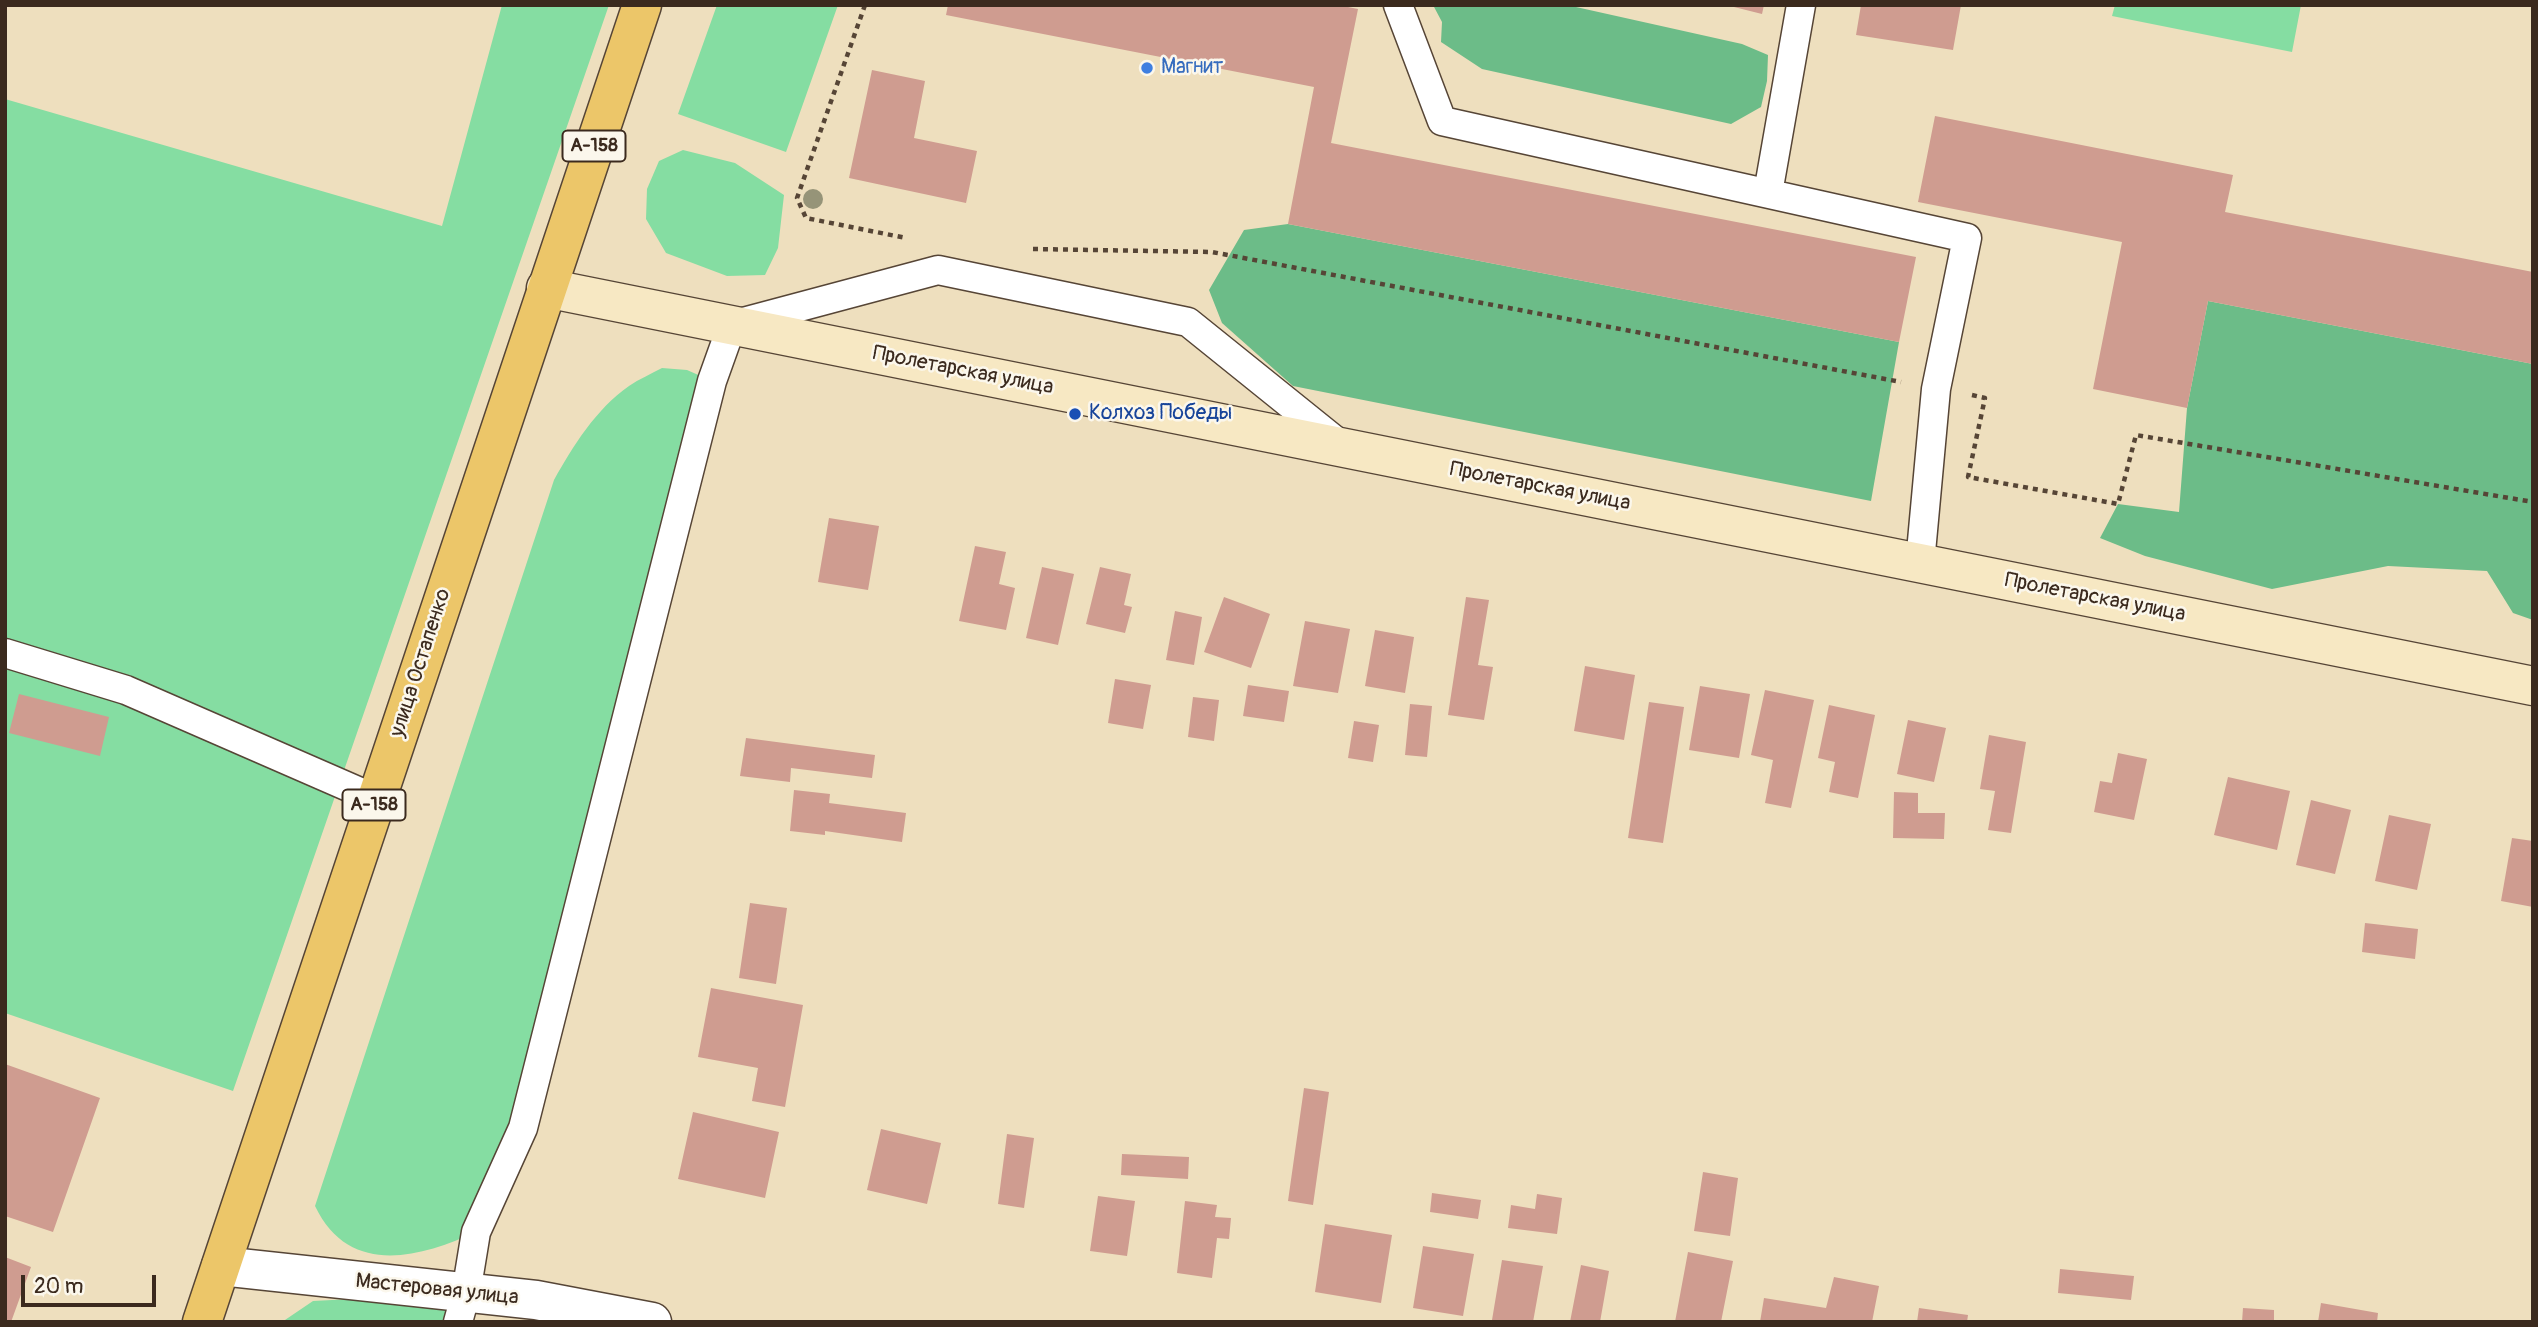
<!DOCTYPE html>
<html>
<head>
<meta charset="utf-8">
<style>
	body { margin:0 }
	#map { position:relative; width:2538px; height:1327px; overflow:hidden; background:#eedfbe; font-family:Pangolin,sans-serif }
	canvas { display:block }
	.frame { position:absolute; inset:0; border:7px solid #3b2a1e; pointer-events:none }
	.scale { position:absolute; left:21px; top:1275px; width:135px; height:32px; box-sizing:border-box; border:4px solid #3b2a1e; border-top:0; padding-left:9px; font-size:21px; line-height:24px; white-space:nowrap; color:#3b2a1e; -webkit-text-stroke:5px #fbf7ec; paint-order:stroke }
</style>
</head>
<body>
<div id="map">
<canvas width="2538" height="1327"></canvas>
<div class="frame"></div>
<div class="scale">20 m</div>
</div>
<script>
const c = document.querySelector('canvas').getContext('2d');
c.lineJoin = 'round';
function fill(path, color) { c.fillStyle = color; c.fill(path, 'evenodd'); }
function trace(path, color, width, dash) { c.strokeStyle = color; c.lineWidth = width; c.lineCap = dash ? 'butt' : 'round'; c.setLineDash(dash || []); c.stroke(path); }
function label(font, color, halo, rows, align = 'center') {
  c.font = font + ' Pangolin,sans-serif'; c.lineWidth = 5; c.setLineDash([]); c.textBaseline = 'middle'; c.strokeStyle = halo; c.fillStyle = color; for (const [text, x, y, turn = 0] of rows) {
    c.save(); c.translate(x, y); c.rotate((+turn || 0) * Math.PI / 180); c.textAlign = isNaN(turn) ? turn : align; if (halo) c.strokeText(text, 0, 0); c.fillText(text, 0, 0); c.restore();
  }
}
fill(new Path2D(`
	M502,5h107l-376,1086 -228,-78v-914l437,127z
	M717,5h121l-52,147 -108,-38z
	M2115,5h186l-9,47 -180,-36z
	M683,150l52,13 49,32 -6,53 -13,27 -38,1 -61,-23 -20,-34 1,-30 12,-28z
	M662,368l25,2 25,11 -189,747 -47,104c-57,26 -127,45 -161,-26l239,-726c19,-34 42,-71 75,-94 10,-7 22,-12 33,-18z
	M466,1293l-9,29h-175l31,-21z`), '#85dda2');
fill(new Path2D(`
	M1433,5h134l175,39 26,11 -1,26 -6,26 -30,17 -249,-55 -41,-27 1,-20z
	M1288,224l611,118 -28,159 -578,-115 -71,-63 -13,-33 35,-60z
	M2208,301l325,63v256l-20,-7 -26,-42 -99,-5 -116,23 -127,-33 -45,-18 18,-34 61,8 8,-104z`), '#6cbc88');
fill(new Path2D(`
	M948,5h390l20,4 -27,134 585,114 -17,85 -611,-118 26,-137 -368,-72z
	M1726,5h38l-2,9z
	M1861,5h100l-8,45 -97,-15z
	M872,70l53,11 -11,57 63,13 -11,52 -117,-25z
	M1935,116l298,59 -8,37 308,60v92l-325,-63 -21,107 -94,-19 29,-147 -204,-40z
	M829,518l50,8 -11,64 -50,-8z
	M975,546l31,6 -7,32 16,4 -9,42 -47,-9z
	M1042,567l32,7 -16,71 -32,-7z
	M1100,567l31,7 -7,31 8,2 -7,26 -39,-9z
	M1224,597l46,17 -19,54 -47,-16z
	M1466,597l23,3 -11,65 15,2 -9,53 -36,-5z
	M1175,611l27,6 -8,48 -28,-5z
	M1305,621l45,8 -12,64 -45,-7z
	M1375,630l39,7 -9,56 -40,-7z
	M1585,666l50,9 -11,65 -50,-9z
	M1115,679l36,6 -8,44 -35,-6z
	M1248,685l41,6 -5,31 -41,-6z
	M1700,686l50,8 -11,64 -50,-8z
	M1765,690l49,10 -23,108 -26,-5 8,-43 -22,-5z
	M19,694l90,23 -9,39 -91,-23z
	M1193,697l26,3 -5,41 -26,-4z
	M1649,702l35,5 -21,136 -35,-5z
	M1410,704l22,2 -5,51 -22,-2z
	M1829,705l46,10 -17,83 -29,-6 6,-30 -17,-4z
	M1908,720l38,8 -12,54 -37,-8z
	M1354,721l25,4 -6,37 -25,-4z
	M1989,735l37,7 -15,91 -23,-3 7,-39 -15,-2z
	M746,738l129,17 -3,23 -81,-10 -1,14 -50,-6z
	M2118,753l29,6 -13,61 -40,-8 6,-31 12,2z
	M2228,777l62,14 -13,59 -63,-15z
	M794,790l36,4 -1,9 77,10 -4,29 -77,-11v4l-35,-4z
	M1894,792l24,1v20h27l-1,26 -51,-1z
	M2311,800l40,10 -16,64 -39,-9z
	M2389,815l42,9 -14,66 -42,-9z
	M2512,838l21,3v66l-32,-6z
	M750,903l37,5 -11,76 -37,-6z
	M2365,923l53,6 -3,30 -53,-7z
	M711,988l92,17 -18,102 -33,-6 6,-33 -60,-11z
	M5,1064l95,34 -47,134 -48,-16z
	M1304,1088l25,4 -16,113 -25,-4z
	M693,1112l86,20 -14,66 -87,-19z
	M881,1129l60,14 -14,61 -60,-14z
	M1007,1134l27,4 -10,70 -26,-4z
	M1122,1154l67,3 -1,22 -67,-4z
	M1703,1172l35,6 -8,58 -36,-5z
	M1432,1193l49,7 -3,19 -48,-7z
	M1537,1194l25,4 -5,36 -49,-6 3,-23 24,4z
	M1098,1196l37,5 -8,55 -37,-5z
	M1185,1201l32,4 -2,12 16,1 -2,21 -12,-1 -5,40 -35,-5z
	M1325,1224l67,11 -11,68 -66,-11z
	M1423,1246l51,8 -11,62 -50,-8z
	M1688,1252l45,9 -12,61h-46z
	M5,1257l26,10 -20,55h-6z
	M1502,1260l41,6 -10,56 -41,-2z
	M1581,1265l28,6 -9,51h-30z
	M2060,1269l74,7 -3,24 -73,-7z
	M1834,1277l45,9 -7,36h-112l4,-24 62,10z
	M2321,1303l57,10 -1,9h-59z
	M1919,1308l49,7 -1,7h-50z
	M2243,1308l31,2v12h-32z`), '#cf9c90');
const lane = new Path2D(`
	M1398,5l44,116 525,117 -31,151 -16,174
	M1768,193l33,-188
	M5,653l121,37 250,109
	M458,1322l8,-29 10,-61 47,-104 189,-747 20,-56 206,-55 250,52 154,124`);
const street = new Path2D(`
	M221,1266l315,34 116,22`);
const secondary = new Path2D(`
	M546,288l1987,398`);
const primary = new Path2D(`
	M202,1322l440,-1317`);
trace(lane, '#564536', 31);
trace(street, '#564536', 41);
trace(secondary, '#564536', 41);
trace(primary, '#564536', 41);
trace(new Path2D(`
	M865,5l-68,193 9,20 100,20
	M1033,249l179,3 689,130
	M1972,395l13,3 -17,79 150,27 18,-69 397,67`), '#564536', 4.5, [5, 5]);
trace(lane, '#fff', 28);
trace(street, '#fff', 38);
trace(secondary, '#f7e8c3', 38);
trace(primary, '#ecc669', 38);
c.fillStyle = '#969478';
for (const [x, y] of [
	[813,199]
]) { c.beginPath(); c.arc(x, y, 10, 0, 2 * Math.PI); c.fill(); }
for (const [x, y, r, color] of [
	[1147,68,7,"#3f7fe0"],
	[1075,414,7,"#1a4fb4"]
]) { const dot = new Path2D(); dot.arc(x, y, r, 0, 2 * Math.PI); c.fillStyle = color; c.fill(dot); trace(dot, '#fbf7ec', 2.5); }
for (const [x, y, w] of [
	[594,146,63],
	[374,805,63]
]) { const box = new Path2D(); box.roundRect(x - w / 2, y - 15.5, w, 31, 5); c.fillStyle = '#fbf7ec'; c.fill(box); trace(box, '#3b2a1e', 2); }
label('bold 19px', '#3b2a1e', null, [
	["А-158",594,146],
	["А-158",374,805]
]);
label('21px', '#366cbe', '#fbf7ec', [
	["Магнит",1161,68]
], 'left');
label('21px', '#3b2a1e', '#fbf7ec', [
	["Пролетарская улица",963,371,11],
	["Пролетарская улица",1540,487,11],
	["Пролетарская улица",2095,598,11],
	["улица Остапенко",421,663,-72],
	["Мастеровая улица",437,1290,6]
]);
label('21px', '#164399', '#fbf7ec', [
	["Колхоз Победы",1089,414]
], 'left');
</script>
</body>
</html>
